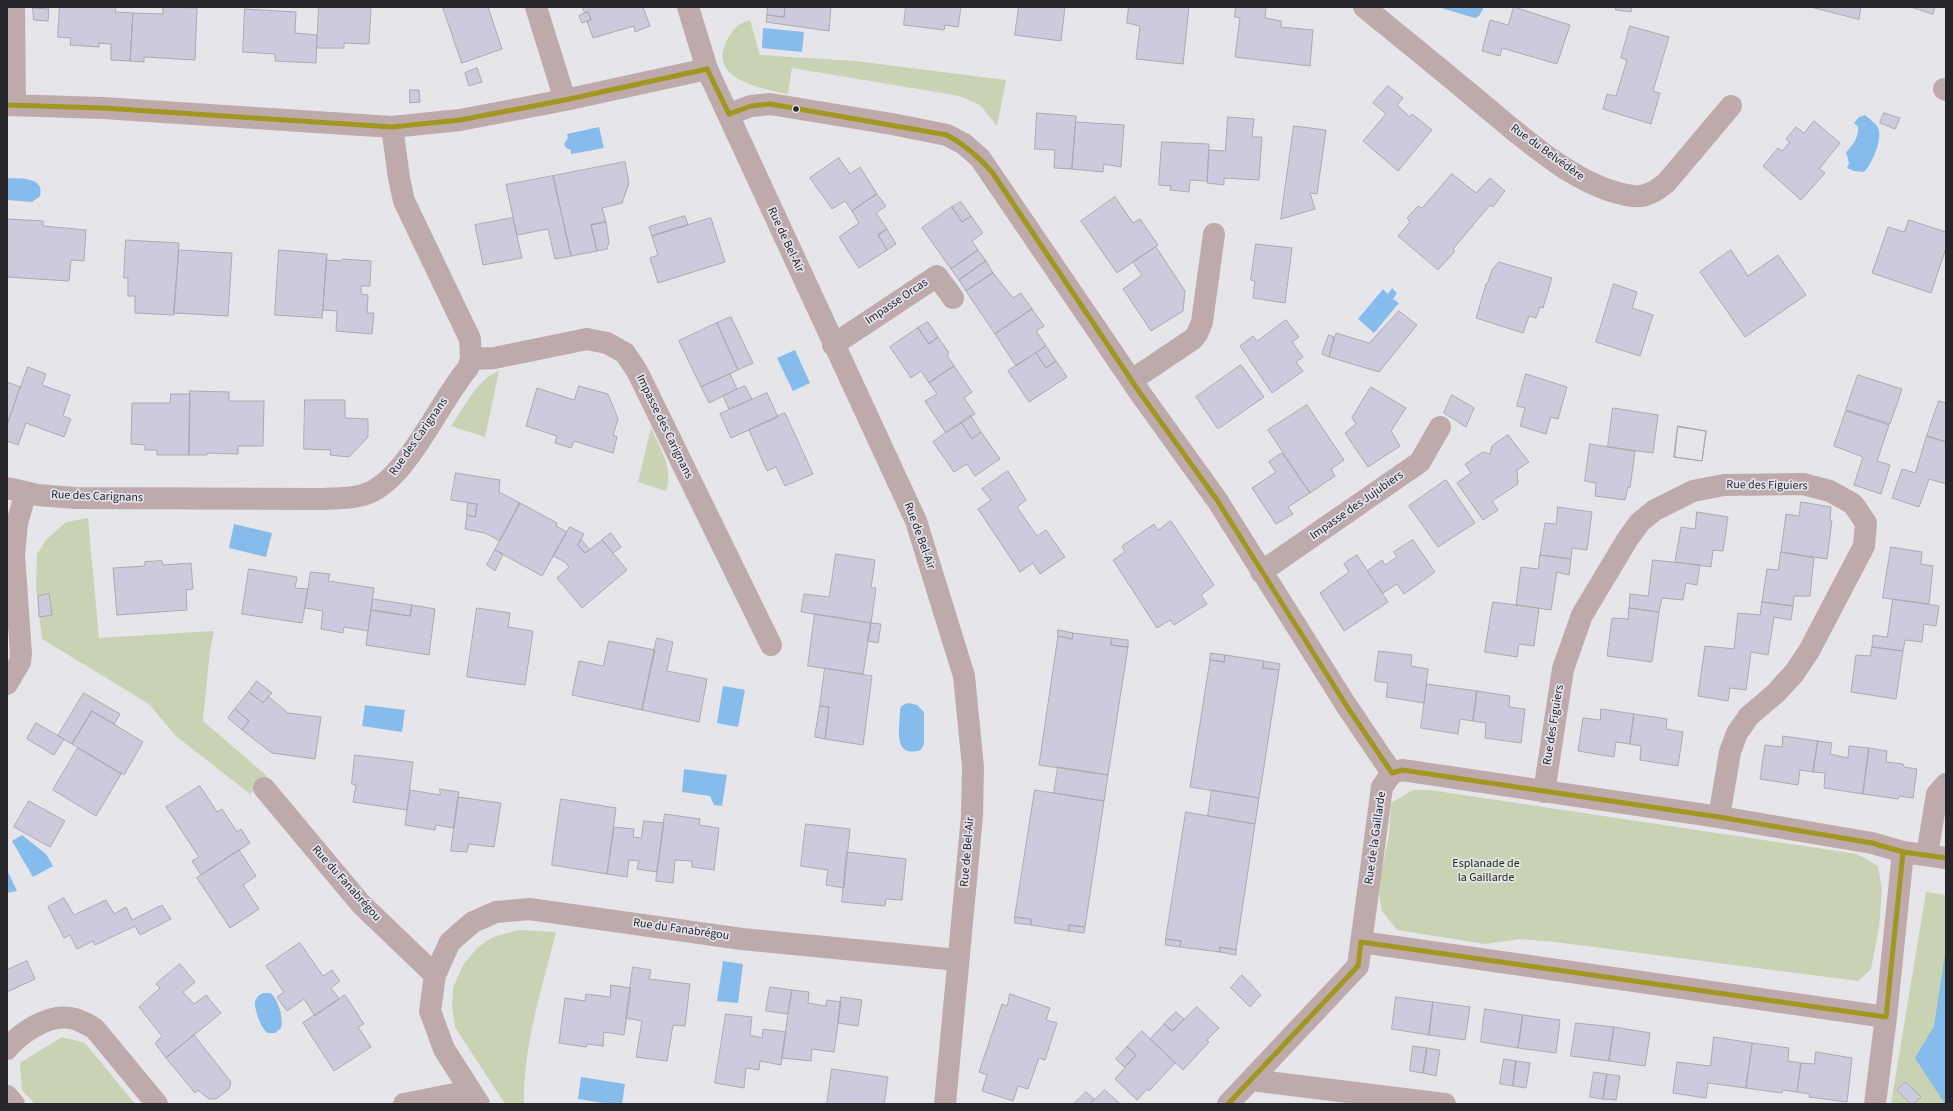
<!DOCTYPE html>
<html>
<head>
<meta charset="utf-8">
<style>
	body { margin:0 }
	#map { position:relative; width:1953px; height:1111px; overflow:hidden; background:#e5e5ea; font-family:"Source Sans 3",sans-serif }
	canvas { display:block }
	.frame { position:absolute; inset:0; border:8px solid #26262a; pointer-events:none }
</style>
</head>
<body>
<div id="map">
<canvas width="1953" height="1111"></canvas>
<div class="frame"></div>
</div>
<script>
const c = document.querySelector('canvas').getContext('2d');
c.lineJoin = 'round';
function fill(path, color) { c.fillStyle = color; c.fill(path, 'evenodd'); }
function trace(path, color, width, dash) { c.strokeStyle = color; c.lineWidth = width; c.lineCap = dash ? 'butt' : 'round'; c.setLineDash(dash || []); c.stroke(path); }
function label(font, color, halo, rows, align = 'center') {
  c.font = font + ' "Source Sans 3",sans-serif'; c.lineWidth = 3.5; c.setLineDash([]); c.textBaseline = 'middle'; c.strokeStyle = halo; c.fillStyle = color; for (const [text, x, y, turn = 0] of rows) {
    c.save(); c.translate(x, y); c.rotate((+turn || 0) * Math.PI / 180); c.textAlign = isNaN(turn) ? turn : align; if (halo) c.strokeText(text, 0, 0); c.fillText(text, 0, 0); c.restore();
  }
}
fill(new Path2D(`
	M750,20l10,35 95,6 151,19 -9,46 -17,-21 -20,-9 -168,-28 -4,26c-24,-5 -80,-14 -62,-52 6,-12 11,-18 24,-22z
	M499,371l-14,66 -34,-11c13,-18 26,-47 48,-55z
	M651,428c9,20 23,41 15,63l-28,-9z
	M88,518l11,120 115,-7 -4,19 -7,71 64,55 -17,18 -74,-58 -27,-32 -107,-65 -6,-52 1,-33 9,-14 20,-18z
	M1413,790h17l427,64 21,12 4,24 -3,37 -8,42 -13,12 -303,-39 -35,-3 -35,5 -88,-14 -15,-19 -4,-22 11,-54 2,-32z
	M1926,892l20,3v209h-55z
	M519,930l37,2c-14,56 -33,114 -32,172h-19l-50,-77 -3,-22 1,-17 10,-23 15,-18 15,-10z
	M62,1037l23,6 50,61h-100l-13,-14 -2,-27z`), '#cad2b4');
fill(new Path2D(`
	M1438,7h46l-5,9 -4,2z
	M763,28l41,4 -2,20 -40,-4z
	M1865,115c4,4 11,8 13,13 5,11 -6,36 -14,44l-10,-1 -7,-3 2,-5 -3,-11c7,-6 13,-16 12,-25l-4,-4 5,-6z
	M599,127l5,21 -33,6v-4l-5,-2 -2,-4 4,-6 -1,-4z
	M7,178c13,1 38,-2 33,18l-8,6 -25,-2z
	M1392,288l5,5 -4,6 6,4 -25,30 -16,-14 25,-30 5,5z
	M795,350l15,33 -17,8 -16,-33z
	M234,524l38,9 -6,24 -37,-9z
	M723,686l22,4 -7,37 -21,-4z
	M908,703l9,2 7,7v32l-3,6c-29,9 -21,-22 -21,-40l1,-4z
	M365,705l40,5 -3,22 -40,-6z
	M684,769l43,6 -5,31 -8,-1 -4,-9 -28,-4z
	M22,835l24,19 7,12 -20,11 -21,-36z
	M7,870l10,21 -10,2z
	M1946,948v156h-1l-30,-46 19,-32z
	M723,961l20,3 -5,39 -21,-2z
	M263,993h7c8,5 14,26 11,35l-6,5h-7c-7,-4 -13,-22 -13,-30 0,-5 4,-8 8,-10z
	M581,1077l44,7 -3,20h-13l-31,-5z`), '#85bcec');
const building = new Path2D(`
	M60,7h56l-1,5 18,1 -3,48 -19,-1v-16l-12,-1v4l-29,-2 1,-7 -13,-1z
	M163,7l34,1 -2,52 -51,-3v5l-14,-1 3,-48 30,1z
	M319,7h52l-2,37 -25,-1v5h-27z
	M443,7h45l14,42 -40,14z
	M583,7h60l7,19 -15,6 -1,-6 -41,12 -6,-17 4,-1 -3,-8 -3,1z
	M768,7h17l-1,10 -17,-2z
	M785,7h46l-2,24 -63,-9 1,-7 17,2z
	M906,7h55l-3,20 -13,-2 -1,5 -40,-5z
	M1019,7h46l-4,34 -46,-6z
	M1129,7h60l-6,57 -47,-5 4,-33 -13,-3z
	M1236,7h30l-1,11 16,3v6l32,3 -3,36 -75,-9 5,-39 -5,-1z
	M1514,7l56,18 -13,39 -55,-16 -2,8 -18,-5 8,-31 18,5z
	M1616,7h16l-1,5 -15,-2z
	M1811,7h50l-2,12z
	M1911,7h24l-2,7z
	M33,8l16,1 -1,12 -14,-1z
	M245,9l51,3 -1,21 22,2 -1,28 -41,-2v-7l-32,-2z
	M588,12l3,8 -9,3 -3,-7z
	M1630,26l39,11 -16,54 7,2 -9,31 -48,-15 4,-15 9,2 11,-36 -6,-2z
	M477,68l5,14 -13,4 -4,-13z
	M1388,86l15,12 -6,7 13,12 2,-3 20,16 -34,41 -35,-30 23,-27 -13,-11z
	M410,90h9l1,12 -10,1z
	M1037,113l39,3 -4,53 -18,-1 1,-18 -20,-1z
	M1884,113l16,5 -5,11 -15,-6z
	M1228,117l26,2 -2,18h10l-3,43 -35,-2v7l-17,-2 2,-33 16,1z
	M1814,121l26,22 -21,26 6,4 -24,27 -38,-34 15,-18 4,3 8,-9 -4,-3 10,-12 8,6z
	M1076,122l48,3 -3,42 -17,-3 -1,8 -31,-3z
	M1294,126l32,4 -9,64 -7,-1 5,16 -34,10z
	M1162,142l47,2 -2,37 -17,-1 -1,12 -19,-2 1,-4 -12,-1z
	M839,158l11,16 10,-7 17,27 -25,17 -7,-10 -13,8 -22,-31z
	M625,162l4,21 -7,20 -20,5 4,14 -15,3 6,26 -26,5 -18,-80z
	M1452,174l24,19 14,-15 15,13 -12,16 -3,-2 -37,44 2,2 -17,19 -40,-34 12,-14 -3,-4 11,-12 4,2z
	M553,176l18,80 -16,3 -7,-30 -31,6 -11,-50z
	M877,194l9,12 -10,7 11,16 -9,6 9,15 -28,18 -20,-31 20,-14 -7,-12z
	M1115,197l18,26 7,-4 18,26 -41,28 -36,-52z
	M961,202l10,14 -9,6 -10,-15z
	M952,207l10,15 9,-6 12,17 -11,8 6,9 -27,19 -29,-41z
	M685,216l3,9 -36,11 -3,-9z
	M513,218l9,40 -39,7 -8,-40z
	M711,218l14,44 -67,21 -8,-25 8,-3 -6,-19z
	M7,219l36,2v5l43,4 -2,31 -13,-1 -2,21 -62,-4z
	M1909,220l37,12v16l-15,45 -59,-20 16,-46 16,5z
	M606,222l3,20 -2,7 -10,2 -6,-26z
	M887,229l9,15 -9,6 -9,-15z
	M126,240l53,3 -5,72 -39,-2v-17h-7v-18h-4z
	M1256,244l36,4 -7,55 -32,-5 2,-17 -4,-1z
	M1156,247l29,44 -2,20 -32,20 -28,-42 19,-14 -9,-13z
	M179,250l53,3 -4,63 -54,-3z
	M279,250l48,4 -5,64 -47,-3z
	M978,250l8,11 -27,19 -8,-11z
	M1731,250l17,26 30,-21 28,40 -61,42 -45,-65z
	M343,259l28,2 -1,25h-9v8l7,1 -1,18h7l-2,21 -36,-3 1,-20 -14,-1 3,-50 14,1z
	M986,261l7,12 -27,18 -7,-11z
	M1499,262l53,16 -9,30 -3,-1 -4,11 -7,-2 -6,17 -47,-15 10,-34 2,-2 4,-12z
	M993,273l20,25 8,-5 11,16 -37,25 -29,-43z
	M1614,284l23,8 -5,16 21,7 -13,41 -44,-14z
	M1032,309l12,17 -8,5 10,15 -30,20 -21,-32z
	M1399,311l18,14 -38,47 -50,-15 7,-24 33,10z
	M731,317l22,46 -15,7 -21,-47z
	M1286,320l13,17 -7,5 11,15 -7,5 7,9 -31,22 -32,-47 13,-10 4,5z
	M928,322l10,15 -9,7 -11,-16z
	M717,323l21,47 -37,17 -22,-46z
	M918,328l11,16 9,-7 11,16 -2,2 7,11 -25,17 -8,-12 -10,7 -21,-31z
	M1329,335l5,2 -5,20 -7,-3z
	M1046,346l10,15 -10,7 -10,-15z
	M1036,353l10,15 10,-7 11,16 -38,25 -21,-31z
	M1241,365l23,32 -46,32 -22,-32z
	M954,366l18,26 -8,6 11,16 -29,19 -21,-32 12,-7 -8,-11z
	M28,367l18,7 -4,11 28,10 -7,21 8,3 -7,18 -38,-14 -8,22 -11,-4v-16z
	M730,374l7,15 -28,14 -8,-16z
	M1526,374l41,13 -9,32 -7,-2 -5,17 -26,-8 5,-18 -8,-2z
	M1858,375l44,14 -12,35 -44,-14z
	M7,382l13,5 -13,38z
	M579,386l29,8 10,25 -5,16 4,2 -4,16 -39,-12 -3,7 -16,-5 2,-7 -31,-10 11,-38 37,12z
	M745,386l7,13 -23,10 -6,-13z
	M1371,387l35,21 -15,23 9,15 -32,21 -23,-34 11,-9 -4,-6z
	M190,391l39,1v9h35l-1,45h-25v8l-31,-1v2h-18z
	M767,393l11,24 -47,21 -11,-24z
	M171,394h19l-1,61h-32v-5h-12v-5l-14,-1 1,-41h38z
	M1452,395l22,13 -8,19 -22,-14z
	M305,400h40v18l23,1v18l-19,20 -19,-2 1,-5 -27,-1z
	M1939,401l7,2v39l-19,-6z
	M1307,405l37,55 -13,9 4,7 -25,17 -42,-63z
	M1613,408l45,7 -5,38 -45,-6z
	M1846,411l43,14 -12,36 13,4 -9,29 -27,-9 9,-28 -29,-11z
	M785,413l28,61 -28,12 -9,-19 -9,4 -18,-41z
	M971,416l10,16 -9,7 -11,-17z
	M961,422l11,17 9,-7 19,27 -25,17 -8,-12 -13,8 -21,-30z
	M1678,426l28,5 -4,30 -27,-4z
	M1678,427l28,4 -4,30 -28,-4z
	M1508,435l21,27 -12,8 1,14 -26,17 6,9 -15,10 -26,-37 14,-10 -6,-9 18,-12 7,2 2,-8z
	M1927,436l19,6v42l-17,-5 -10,28 -27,-9 10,-29 13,4z
	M1590,444l45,7 -5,37 -2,-1 -3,13 -30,-4 1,-13 -11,-2z
	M1282,453l28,40 -22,14 5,7 -17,10 -24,-36 24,-16 -7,-10z
	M1008,471l18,29 -9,7 20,29 9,-6 19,27 -25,17 -7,-11 -13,9 -42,-63 13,-9 -9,-11z
	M456,473l44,7 -1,12 21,11 -20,38 -15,-8 -20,-4 2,-14 8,2 2,-13 -26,-4z
	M1446,480l29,43 -37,24 -29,-41z
	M1801,502l30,5 -1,14h2l-5,38 -46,-7 5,-38 13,2z
	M468,503l9,1 -2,13 -8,-2z
	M520,503l37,20 -1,3 11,6 -25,44 -47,-26z
	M1558,507l34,5 -5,38 -15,-2 -1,11 -31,-4 5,-32 11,1z
	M1697,512l31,5 -5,34 -10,-1 -2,17 -36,-5 6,-35 14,2z
	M1171,521l43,64 -13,10 6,9 -33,21 -4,-5 -13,8 -44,-68 12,-8 -3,-6 32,-22 4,6z
	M570,527l14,7 -6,11 7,8 17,-13 25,30 -45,38 -25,-30 12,-11 -4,-5 -12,-6z
	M611,533l10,14 -8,6 -11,-13z
	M581,539l9,11 -5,3 -7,-8z
	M1413,540l22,32 -31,22 -7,-10 -14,9 -16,-22 15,-11 3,5 12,-8 -3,-5z
	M1891,547l31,5 -1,12 12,2 -4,38 -46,-6z
	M495,550l8,4 -8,17 -8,-6z
	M1781,552l33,6 -4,38h-16l-1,10 -31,-4 5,-33 11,1z
	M836,554l39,6 -4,28h5l-5,35 -70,-11 3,-18 25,3z
	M1357,555l31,47 -44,29 -24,-38 29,-21 -5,-8z
	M1540,555l31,4 -2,16 -12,-3 -6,38 -35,-5 5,-38 17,2z
	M1653,560l47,5 -3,20 -11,-2 -3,17 -21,-2 -3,14 -30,-4 1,-14 18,2z
	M162,561l1,4 28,-2 2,26 -7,1 1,20 -70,5 -4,-47 32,-2v-4z
	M249,569l48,8 -2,11 13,1 -6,34 -60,-9z
	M311,572l19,2 -2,7 46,7 -6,43 -24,-4 -1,6 -22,-4 2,-18 -18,-3z
	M49,594l3,21 -13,2 -1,-21z
	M373,599l39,6 -2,11 -39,-6z
	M1893,599l46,7 -3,20 -12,-2 -2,18 -17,-2 -2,11 -31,-4 1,-12 14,2z
	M1493,602l46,6 -5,38 -15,-2 -2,13 -32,-5z
	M1762,602l31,4 -2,14 -17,-3 -6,38 -17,-3 -5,38 -16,-2 -2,13 -30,-5 7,-50 29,3 4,-36 22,2z
	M412,605l23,4 -6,46 -63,-10 5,-35 39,6z
	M477,608l33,5 -2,14 25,4 -8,54 -58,-8z
	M1629,608l30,4 -7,50 -45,-6 5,-38 16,1z
	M815,614l56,9 -8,51 -55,-8z
	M871,623l10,1 -3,19 -10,-2z
	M1058,630l15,3 -1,6 -14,-3z
	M1073,633l39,5 -1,7 17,2 -20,128 -69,-10 19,-129 14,3z
	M657,638l16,4 -6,29 40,8 -8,43 -57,-12z
	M1112,638l16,2v7l-17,-2z
	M609,641l46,9 -13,60 -70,-15 7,-34 24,5z
	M1872,647l31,4 -7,48 -45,-7 5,-37 14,1z
	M1379,651l33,4 -1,11 17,3 -4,34 -38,-6 2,-14 -13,-2z
	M1211,653l14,2 -1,7 -14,-2z
	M1225,655l39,6 -1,7 16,2 -20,128 -69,-11 20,-127 14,2z
	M1264,661l16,3 -1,6 -16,-2z
	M825,668l47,8 -9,69 -38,-6 4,-32 -9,-1z
	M257,681l15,12 -9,10 -14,-11z
	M1427,684l50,7 -4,30 -13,-2 -2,15 -37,-6z
	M1477,691l33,5 -1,11 16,2 -4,34 -36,-5 1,-15 -13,-2z
	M249,692l14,11 6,-6 19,16 33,4 -6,42 -43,-6 -30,-23 7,-9 -14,-12z
	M84,693l36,21 -6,10 -22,-13 -20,33 -14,-8z
	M820,706l9,1 -4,32 -10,-2z
	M235,709l14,12 -7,9 -14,-12z
	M1601,709l33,5 -4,30 -14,-2 -2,15 -36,-6 5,-33 17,2z
	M92,711l51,31 -19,33 -52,-31z
	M1634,714l33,5 -1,10 17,3 -5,34 -38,-6 1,-14 -11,-2z
	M36,723l28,16 -10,16 -27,-16z
	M1783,736l35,5 -5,31 -13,-2 -2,15 -38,-6 5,-34 17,2z
	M1818,741l14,2 -2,11 18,4 1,-12 20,2 -6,46 -39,-6 1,-15 -12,-1z
	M78,748l43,26 -25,42 -43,-26z
	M1869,748l18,3 -1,11 17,2 1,3 13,2 -4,29 -14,-2 -1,3 -35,-5z
	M355,755l58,7 -6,48 -54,-8 3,-17 -4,-1z
	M1058,767l50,8 -4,26 -50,-8z
	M200,786l17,26 5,-3 15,23 4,-3 9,14 -49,32 -9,-14 7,-4 -33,-50z
	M440,789l19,3 -5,36 -18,-3 -1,5 -30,-5 5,-35 30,5z
	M1035,790l69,11 -19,126 -16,-2v6l-38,-6v-6l-16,-2z
	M1212,790l47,8 -4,26 -47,-8z
	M458,797l43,6 -7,44 -25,-3 -2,8 -16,-1z
	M561,799l55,9 -9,66 -55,-9z
	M29,801l36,20 -15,26 -36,-20z
	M1186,812l69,12 -19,126 -16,-3v5l-40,-5 1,-6 -15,-2z
	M665,814l35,5 -1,6 20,3 -5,42 -22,-3v-6l-17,-1 -2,23 -17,-2z
	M644,821l20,2 -7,49 -20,-3 2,-8 -10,-1 -2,17 -20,-3 7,-47 20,2 -1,8 8,1z
	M806,824l44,5 -6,59 -18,-3 2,-15 -27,-4z
	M239,850l17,26 -13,9 16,24 -29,19 -33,-50z
	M847,852l59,7 -4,41 -16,-1 -1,7 -43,-4z
	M64,898l10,17 32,-15 8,14 12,-7 6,13 30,-15 9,14 -31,16 -5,-9 -40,19 -2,-4 -16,8 -7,-14 -6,3 -16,-31z
	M1015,917l16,2v6l-16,-2z
	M1069,925l16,2 -1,6 -15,-2z
	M1166,939l15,2 -1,6 -14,-2z
	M300,943l23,33 9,-6 8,11 -9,7 8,11 -24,17 -11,-17 -17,12 -10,-14 7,-5 -18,-26z
	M1220,947l16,3v5l-16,-3z
	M27,961l8,18 -28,13v-22z
	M180,964l15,18 -12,10 11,12 12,-9 15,18 -55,45 -11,-15 7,-7 -23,-29 21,-19 -4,-4z
	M633,967l18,3 -2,9 41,5 -5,42 -12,-1 -6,36 -31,-4 6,-36 -16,-3z
	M1242,975l19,20 -11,12 -19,-19z
	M611,985l20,3 -7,47 -20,-3 -1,14 -16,-2 -1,3 -27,-4 6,-45 20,3 1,-7 24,3z
	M770,987l22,3 -4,24 -22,-3z
	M792,990l17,2 -1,11 18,3 1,-6 14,2 -7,50 -22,-3 -1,12 -29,-3z
	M1010,994l40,14 -4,12 11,3 -12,37 -6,-2 -11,31 -10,-3 -5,15 -31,-10 5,-16 -8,-3 23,-68 5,2z
	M345,995l19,29 -6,3 13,20 -37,24 -31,-48z
	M841,997l21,3 -4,26 -20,-3z
	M1396,997l37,5 -4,33 -37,-6z
	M1433,1002l37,5 -5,33 -36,-5z
	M1197,1007l22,21 -12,12 2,2 -26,28 -33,-31 14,-15 8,7z
	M1485,1009l38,6 -5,33 -37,-6z
	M1176,1012l8,7 -12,12 -8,-7z
	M726,1014l26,3 -2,18 12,3 1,-9 23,3 -5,33 -21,-4 -1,9 -13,-2 -2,20 -29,-5z
	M1523,1015l37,5 -4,33 -38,-5z
	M1576,1023l38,4 -5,34 -38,-5z
	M1614,1027l36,6 -5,33 -36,-5z
	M1142,1031l33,32 -26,28 -2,-2 -10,11 -22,-21 21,-24 -9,-8z
	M194,1035l37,47 -2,7 -13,10h-7l-11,-9 -3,3 -29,-35z
	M1714,1037l38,6 -6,45 -38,-5 -2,15 -33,-5 4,-31 33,4z
	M1753,1043l36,5 -1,13 13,2 -4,29 -14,-2 -1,3 -36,-5z
	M1413,1046l14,2 -4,25 -13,-2z
	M1127,1047l9,8 -12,12 -8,-8z
	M1427,1048l13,2 -4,26 -13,-3z
	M1816,1052l36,6 -5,44 -38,-5 1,-3 -13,-2 4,-29 13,1z
	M1504,1059l12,2 -3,25 -13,-2z
	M1516,1061l14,2 -4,25 -13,-2z
	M832,1069l56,8 -4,27h-57z
	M1594,1072l13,2 -4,25 -13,-2z
	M1607,1074l13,2 -4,24 -13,-1z
	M1906,1082l15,15 -8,7h-2l-14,-14z
	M1105,1090l15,14h-30z
	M1086,1092l8,7 -4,5h-16z`);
fill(building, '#cccbde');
trace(building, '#aaaaae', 1);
trace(new Path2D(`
	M14,7l1,98
	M536,7l29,93
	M688,7l19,62 209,452 48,155 9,91 -1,49 -27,288
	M1364,7c37,30 74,60 111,91 43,35 101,91 158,98 13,2 24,-6 33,-13l65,-77
	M1944,89l2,1
	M7,105l96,3 289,19 68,-7 105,-20 142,-31
	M729,114l22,-8 19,-2 122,20 55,11 17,9 16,14 160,235 77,107 129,205 46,68
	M833,345l104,-69 16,22
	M471,359l23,-1 93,-19 20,4 18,10 12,18 134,274
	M1132,380l61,-41 4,-5 5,-12 12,-88
	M7,488l31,7 37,3 248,1c16,-1 33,0 48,-7 38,-18 69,-91 97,-124l3,-9 -1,-20 -66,-138 -5,-23 -7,-51
	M1261,572l159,-110 20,-35
	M7,684l13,-22 1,-8 -7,-99 3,-32 9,-31
	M264,788l97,116 74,71
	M1544,792l19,-123 19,-54 45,-75 13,-18 15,-12 38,-19 31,-6 79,-1 27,7 23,13 13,19 -2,23 -55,105 -14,21 -19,21 -27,23 -12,17 -7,19 -11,65
	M1927,855l10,-61 9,-10
	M1361,942l525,75
	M7,1049c13,-16 41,-35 63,-31 9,1 17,6 25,11l62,75
	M1251,1080l194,24
	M7,1096l7,8
	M404,1104l66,-13
	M479,1104l-35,-55 -14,-38 5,-36 15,-33 23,-20 23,-10 33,-3 213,30 216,21
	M1228,1104l130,-138 24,-179 10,-14 10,-3 317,47 153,26 31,9 43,6
	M1875,1104l11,-87 17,-165`), '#beaaaa', 22);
trace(new Path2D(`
	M7,105l96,3 289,19 68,-7 105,-20 142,-31 22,45 22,-8 19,-2 177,31c18,10 31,21 45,37l148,221 77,107 129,205 46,68 10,-3 317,47 153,26 31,9 43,6
	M1228,1104l130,-138 3,-24 525,75 17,-165`), '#a09720', 5);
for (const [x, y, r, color] of [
	[796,109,3.5,"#26262a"]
]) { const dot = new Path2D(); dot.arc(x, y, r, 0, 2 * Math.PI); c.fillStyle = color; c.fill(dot); trace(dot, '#e2e2ed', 1.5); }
label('12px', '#26262a', '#e2e2ed', [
	["Rue du Belvédère",1547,153,36],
	["Rue de Bel-Air",785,240,65],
	["Impasse Orcas",897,302,-34],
	["Impasse des Carignans",664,427,64],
	["Rue des Carignans",419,437,-55],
	["Rue des Figuiers",1767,486,1],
	["Rue des Carignans",97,497,2],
	["Impasse des Jujubiers",1357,506,-35],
	["Rue de Bel-Air",919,536,70],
	["Rue des Figuiers",1554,725,-81],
	["Rue de la Gaillarde",1376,838,-82],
	["Rue de Bel-Air",968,852,-85],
	["Rue du Fanabrégou",346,884,48],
	["Rue du Fanabrégou",681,930,8]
]);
label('12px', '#262e05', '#e2e2ed', [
	["Esplanade de",1486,864],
	["la Gaillarde",1486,878]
]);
</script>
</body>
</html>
